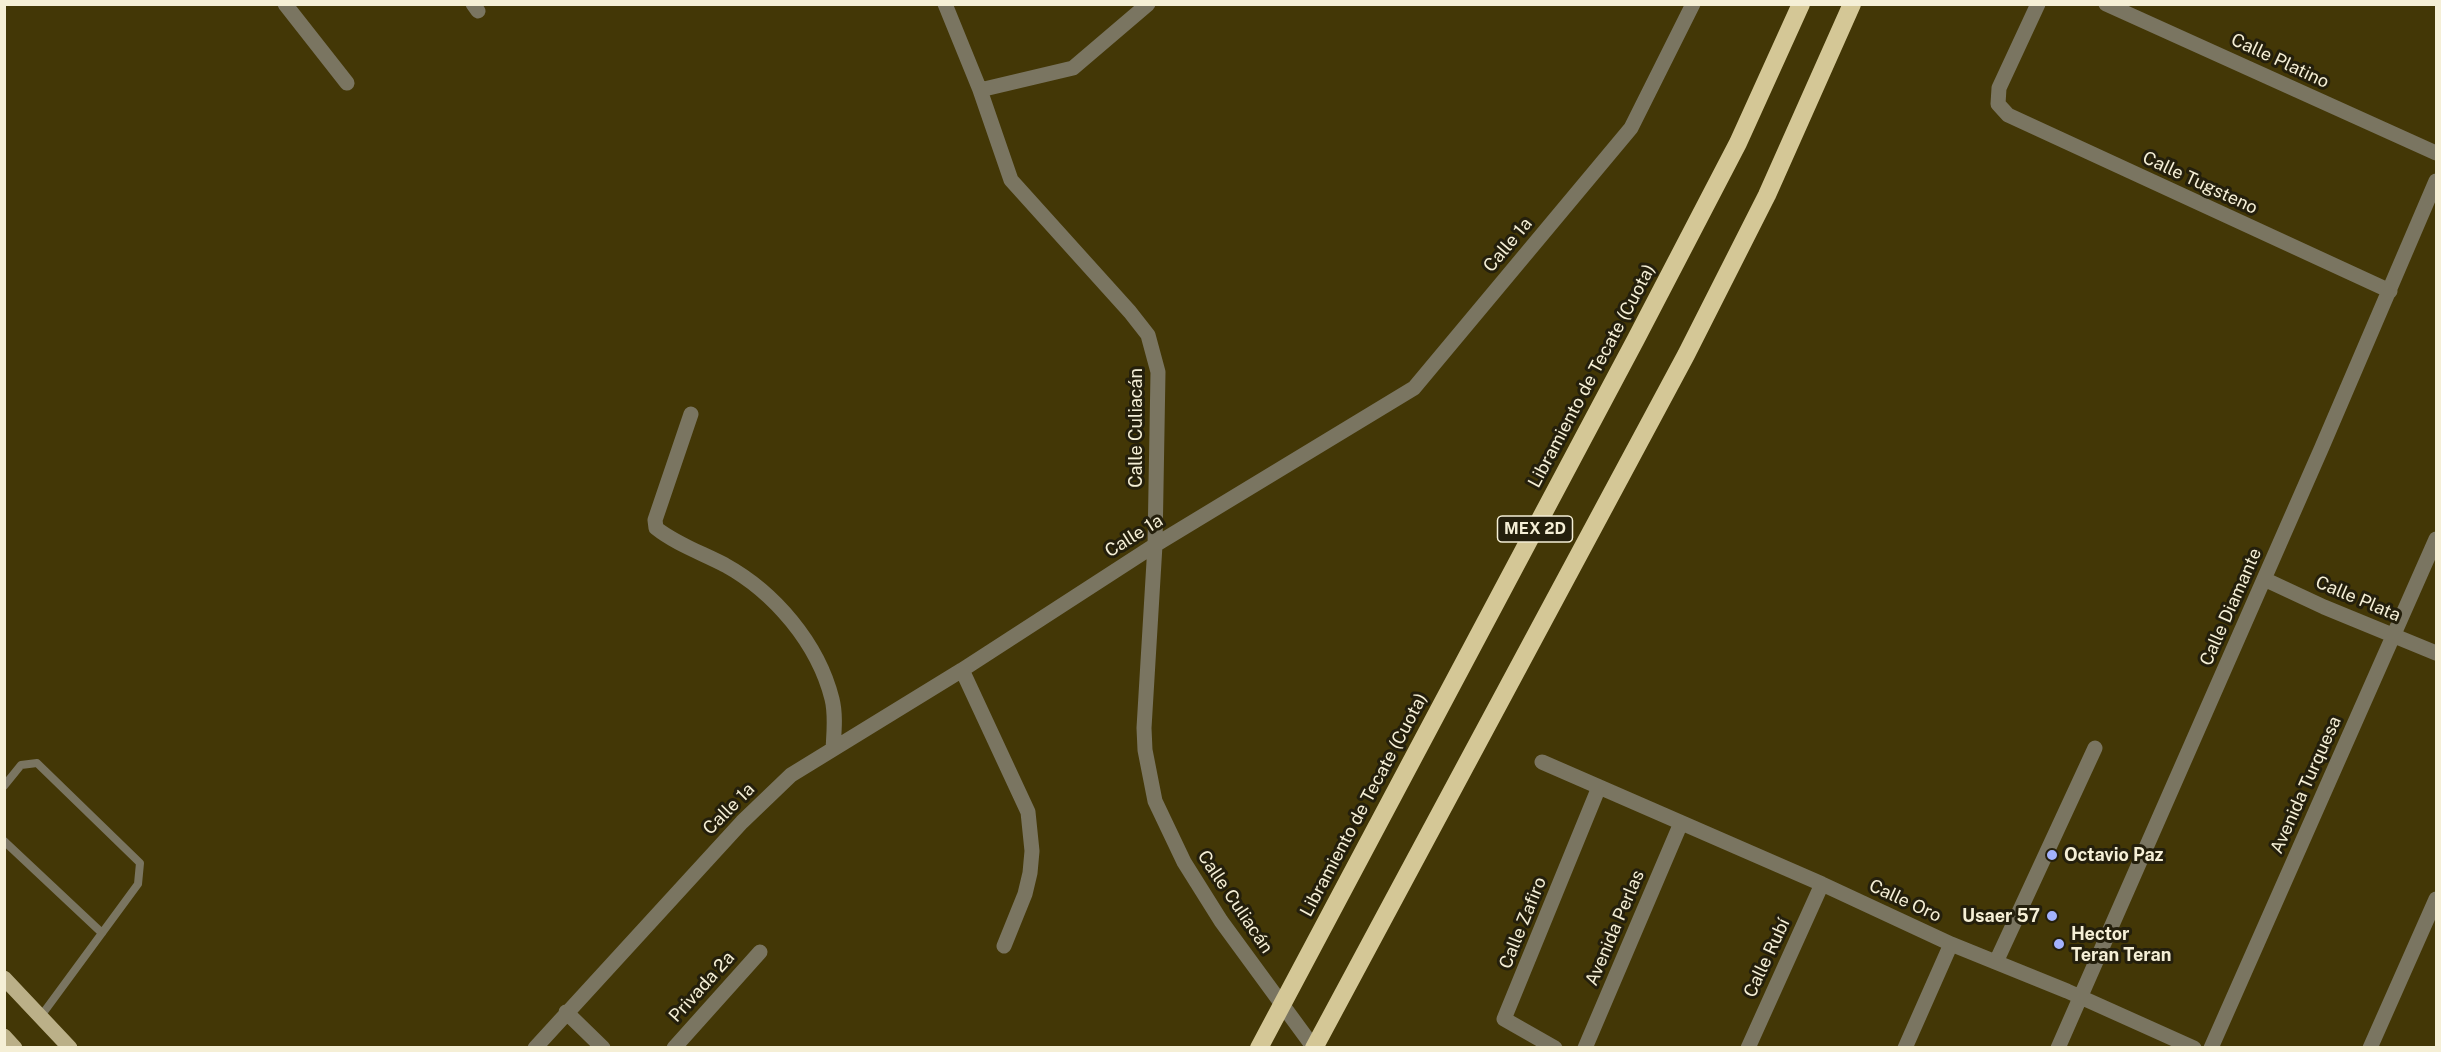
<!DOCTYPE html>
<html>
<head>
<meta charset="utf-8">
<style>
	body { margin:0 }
	#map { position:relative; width:2441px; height:1052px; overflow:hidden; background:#433706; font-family:"Public Sans",sans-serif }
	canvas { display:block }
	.frame { position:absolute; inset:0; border:6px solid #f5efd6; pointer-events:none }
</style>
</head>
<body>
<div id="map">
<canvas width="2441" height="1052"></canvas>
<div class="frame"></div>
</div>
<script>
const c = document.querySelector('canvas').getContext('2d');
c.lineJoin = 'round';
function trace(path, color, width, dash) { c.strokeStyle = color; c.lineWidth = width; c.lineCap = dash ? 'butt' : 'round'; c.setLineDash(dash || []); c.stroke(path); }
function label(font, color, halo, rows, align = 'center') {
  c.font = font + ' "Public Sans",sans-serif'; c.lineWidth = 6; c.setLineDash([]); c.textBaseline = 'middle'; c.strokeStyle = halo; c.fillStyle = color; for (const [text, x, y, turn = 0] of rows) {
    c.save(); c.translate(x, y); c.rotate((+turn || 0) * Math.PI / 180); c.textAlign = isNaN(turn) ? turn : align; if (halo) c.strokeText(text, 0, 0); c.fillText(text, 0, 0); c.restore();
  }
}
trace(new Path2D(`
	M4,786l17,-21 16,-2 103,100 -2,21 -97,132
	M4,841l98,92`), '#7a7561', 8);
trace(new Path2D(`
	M285,4l62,79
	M473,4l5,7
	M945,4l35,86 31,90 119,132 18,23 10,37 -3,173 -11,183 1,22 10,51 29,61 37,59 93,127
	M2038,4l-39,84 -1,16 10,11 382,176
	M2106,4l330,149
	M980,90l93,-22 75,-64
	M691,414l-36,106 1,8c20,16 46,25 69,37 49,27 93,78 107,134 4,16 2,33 1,50
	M2264,579l60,28 112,46
	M962,670l66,142 4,39 -2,22 -5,21 -21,52
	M1542,762l280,122 129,60 116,47 127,57
	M1996,962l99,-214
	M566,1012l37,36
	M535,1048l207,-226 49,-47 171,-105 193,-125 259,-157 217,-260 62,-124
	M674,1048l86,-96
	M1555,1048l-51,-29 95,-232
	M1585,1048l96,-225
	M1748,1048l74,-164
	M1905,1048l46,-104
	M2058,1048l264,-601 114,-266
	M2211,1048l225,-509
	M2370,1048l66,-149`), '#7a7561', 15);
trace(new Path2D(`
	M4,978l66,70
	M4,1036l11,12`), '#bbb088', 15);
trace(new Path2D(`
	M1259,1048l377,-709 102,-196 63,-139
	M1314,1048l372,-693 81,-160 85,-191`), '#d4c796', 18);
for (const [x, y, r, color] of [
	[2052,855,6,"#a3b2fd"],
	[2052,916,6,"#a3b2fd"],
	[2059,944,6,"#a3b2fd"]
]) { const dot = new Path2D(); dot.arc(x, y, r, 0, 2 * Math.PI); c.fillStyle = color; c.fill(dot); trace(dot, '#241f0c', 2); }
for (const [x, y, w] of [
	[1535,529,75]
]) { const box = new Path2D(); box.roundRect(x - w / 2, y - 13, w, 26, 4.5); c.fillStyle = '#241f0c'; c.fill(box); trace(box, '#f5efd6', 1.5); }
label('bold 16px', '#f5efd6', null, [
	["MEX 2D",1535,529]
]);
label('18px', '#f5efd6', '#241f0c', [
	["Calle Platino",2280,61,25],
	["Calle Tugsteno",2200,183,25],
	["Calle 1a",1508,245,-50],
	["Libramiento de Tecate (Cuota)",1592,376,-62],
	["Calle Culiacán",1136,428,-90],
	["Calle 1a",1134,536,-32],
	["Calle Plata",2358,599,23],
	["Calle Diamante",2231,607,-66],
	["Avenida Turquesa",2306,785,-66],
	["Libramiento de Tecate (Cuota)",1364,805,-62],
	["Calle 1a",729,809,-45],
	["Calle Oro",1905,901,25],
	["Calle Culiacán",1235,902,56],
	["Calle Zafiro",1523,923,-68],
	["Avenida Perlas",1615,928,-67],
	["Calle Rubí",1767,958,-65],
	["Privada 2a",702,987,-48]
]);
label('bold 18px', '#f5efd6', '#241f0c', [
	["Octavio Paz",2064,855],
	["Usaer 57",2040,916,"right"],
	["Hector",2071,934],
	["Teran Teran",2071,955]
], 'left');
</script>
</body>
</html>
